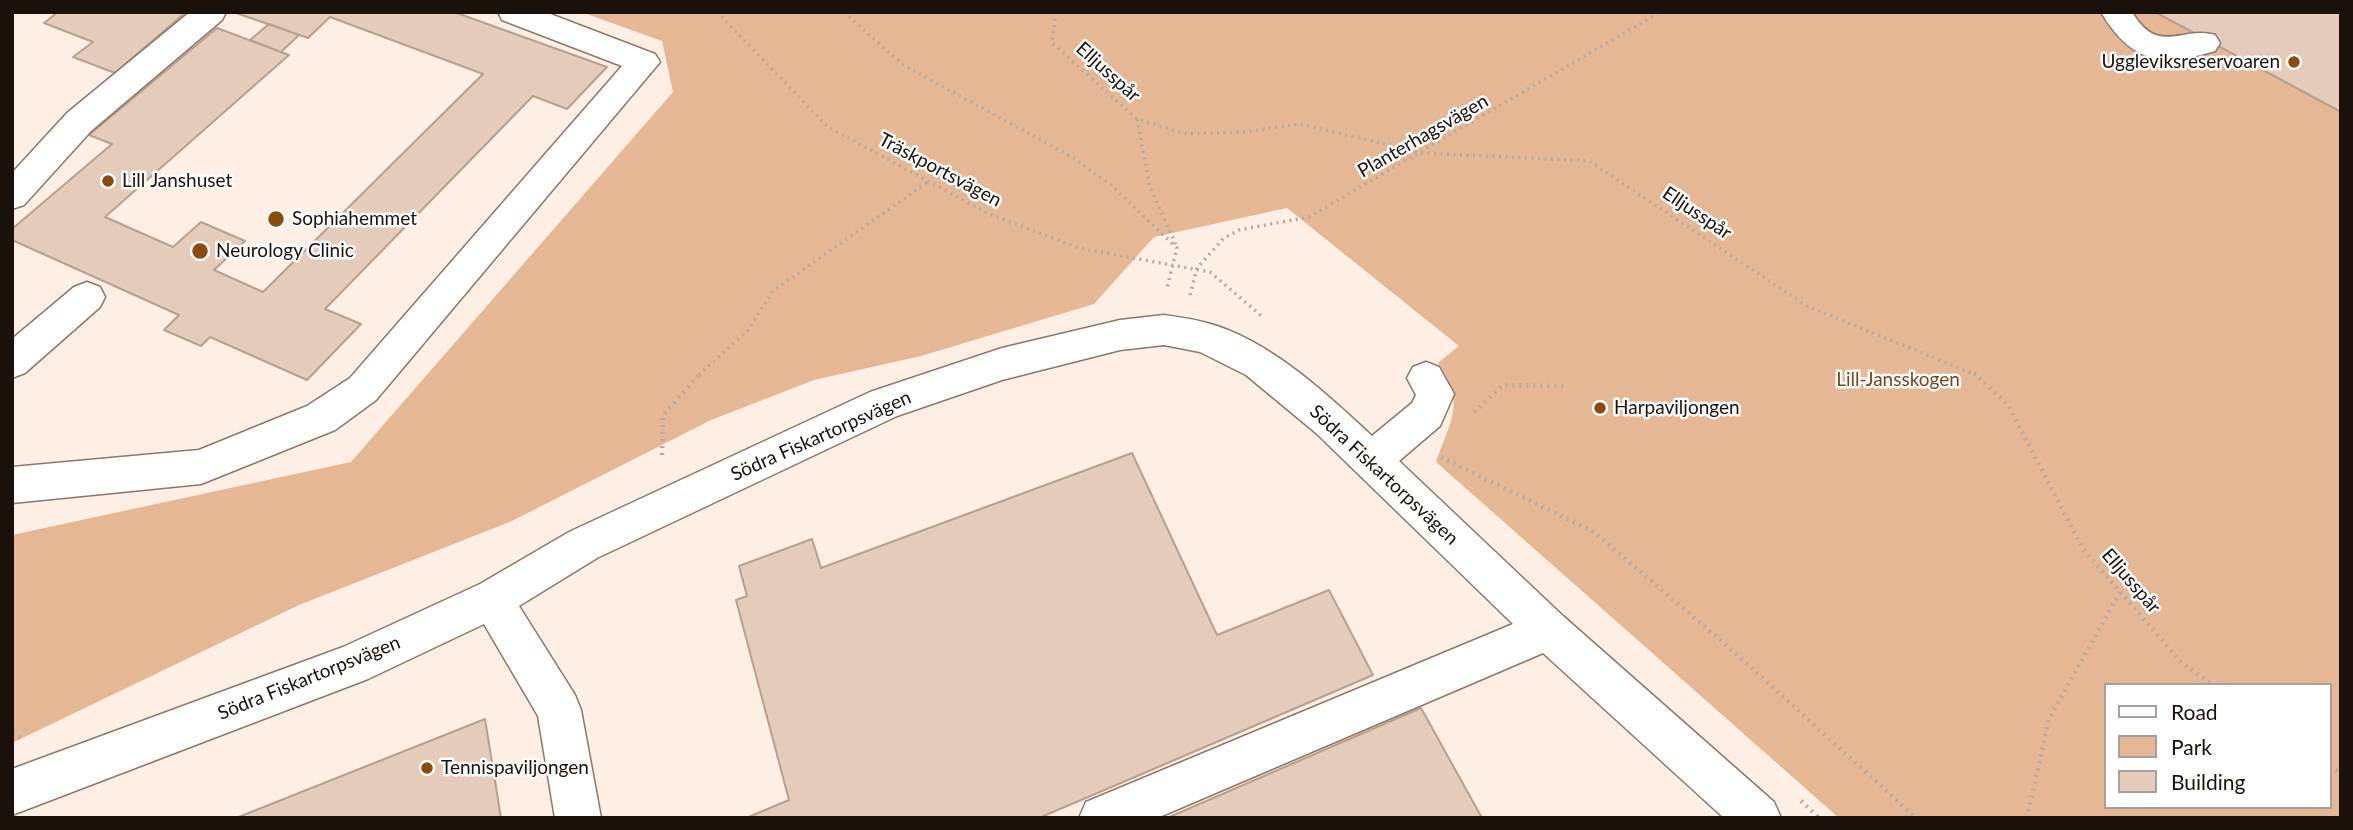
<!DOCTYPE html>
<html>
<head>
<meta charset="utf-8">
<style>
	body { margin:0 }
	#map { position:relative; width:2353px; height:830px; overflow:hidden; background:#feeee3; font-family:Lato,sans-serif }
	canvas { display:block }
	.frame { position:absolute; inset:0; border:14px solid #1a110b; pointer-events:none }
	.legend { position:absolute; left:2104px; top:683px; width:228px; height:126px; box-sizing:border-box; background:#fff; border:2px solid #a3a09d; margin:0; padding:9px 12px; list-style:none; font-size:21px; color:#1a110b }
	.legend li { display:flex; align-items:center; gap:14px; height:35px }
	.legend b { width:35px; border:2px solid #a3a09d }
</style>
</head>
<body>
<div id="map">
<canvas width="2353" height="830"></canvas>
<div class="frame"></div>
<ul class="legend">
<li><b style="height:9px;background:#fff"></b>Road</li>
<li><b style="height:19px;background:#e6b795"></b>Park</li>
<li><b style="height:19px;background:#e5cbb9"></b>Building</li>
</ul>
</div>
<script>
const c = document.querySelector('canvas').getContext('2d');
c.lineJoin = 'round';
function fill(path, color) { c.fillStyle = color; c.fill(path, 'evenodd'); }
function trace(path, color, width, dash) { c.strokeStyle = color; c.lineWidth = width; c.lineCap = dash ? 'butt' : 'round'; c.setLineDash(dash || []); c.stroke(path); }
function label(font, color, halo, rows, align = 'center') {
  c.font = font + ' Lato,sans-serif'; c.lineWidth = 5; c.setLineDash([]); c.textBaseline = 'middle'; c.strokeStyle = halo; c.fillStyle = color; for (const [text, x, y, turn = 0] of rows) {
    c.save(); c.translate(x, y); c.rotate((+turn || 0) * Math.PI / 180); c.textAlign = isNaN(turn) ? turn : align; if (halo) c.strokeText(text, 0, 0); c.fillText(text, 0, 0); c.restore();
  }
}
fill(new Path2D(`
	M581,12h1760v806h-502l-403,-356c15,-42 30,-59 2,-99l21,-17 -172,-138 -133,29 -60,67 -173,52 -107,24 -103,40 -199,101 -213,84 -287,138v-208l339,-73 322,-370 -11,-51zM2106,685h224v122h-224z`), '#e6b795');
const building = new Path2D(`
	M58,12h128l-71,61 -42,-16 20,-15 -49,-19z
	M454,12l153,55 -40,42 -34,-13 -208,213 36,15 -54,56 -97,-43 -9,9 -37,-16 15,-15 -167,-75v-11l100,-85 -23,-9 128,-107 72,27 -184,162 68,30 28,-25 44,19 -31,29 49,22 220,-218 -153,-57 -22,21 -72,-25z
	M2155,12h186v100z
	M269,24l30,11 -18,17 -31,-12z
	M1132,453l85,182 112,-45 44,85 -334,143h-293l43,-18 -53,-200 11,-4 -8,-30 73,-27 9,29z
	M1421,708l61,110h-315z
	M485,719l16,99h-265z`);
fill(building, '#e5cbb9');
trace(building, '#b8a08f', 2);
const minor = new Path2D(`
	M190,12h36l-4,8 -131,111 -67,74 -12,4v-36l55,-60z
	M498,12h47l110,42 5,8 -284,338 -41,30 -134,54 -189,19v-36l187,-17 108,-44 43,-28 272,-312 -120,-46z
	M2101,12h31c27,45 50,13 83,23l5,8 -5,8c-54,16 -84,12 -114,-39z
	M87,282l13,5 5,10 -5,10 -75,66 -13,5v-39l62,-52z
	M1164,315c14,2 29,4 43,8 61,16 120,71 165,113l40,-33 4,-8 -9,-17 6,-11 13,-5 13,5 15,27 -14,32 -41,35 164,155 211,186 7,16h-57l-181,-165 -386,165h-78l7,-16 427,-178 -197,-191 -70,-58 -46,-23 -36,-7 -44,5 -118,30 -105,36 -300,142 -78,48 56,89 6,15 20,108h-46l-17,-102 -54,-92 -116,55 -356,136v-46l331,-122 137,-63 89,-52 301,-140 132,-44 118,-28z`);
trace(minor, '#8f7767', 3);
trace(new Path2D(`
	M717,12l111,115 161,87 90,34 131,24 54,46
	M844,12l59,53 169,92 39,28 66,63 -10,40
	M1056,12l-4,31 85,76 50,15 57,-2 56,-8 123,29 166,8 218,145 169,69
	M1137,119l13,68 26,58
	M1190,295l7,-27 27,-30 15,-8 70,-13 351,-205
	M699,375l49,-45 25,-39 156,-110`), '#b7a9a0', 3.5, [2, 4.5]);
trace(new Path2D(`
	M1974,373l34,32 75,144 98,113 32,23
	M1474,412l29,-27 62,1
	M662,455l1,-40 38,-42
	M1441,457l153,75 138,118 184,168
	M12,734l11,5
	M2330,766l11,7
	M1801,801l18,17
	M2027,818l22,-99 71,-127`), '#b7a9a0', 4.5, [2, 5]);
fill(minor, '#fff');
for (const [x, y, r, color] of [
	[2294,62,7,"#894b0e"],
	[108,181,7,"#894b0e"],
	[276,219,9,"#894b0e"],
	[200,251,9,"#894b0e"],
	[1600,408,7,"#894b0e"],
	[427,768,7,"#894b0e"]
]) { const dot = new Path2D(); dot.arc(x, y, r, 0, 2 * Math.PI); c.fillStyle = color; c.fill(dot); trace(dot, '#fff', 2.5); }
label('19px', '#1a110b', '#fff', [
	["Uggleviksreservoaren",2280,62,"right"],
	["Lill Janshuset",122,181],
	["Sophiahemmet",292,219],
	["Neurology Clinic",216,251],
	["Harpaviljongen",1614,408],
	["Tennispaviljongen",441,768]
], 'left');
label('19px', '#1a110b', '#fff', [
	["Elljusspår",1108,72,42],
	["Planterhagsvägen",1423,136,-30],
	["Träskportsvägen",940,170,28],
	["Elljusspår",1697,213,34],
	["Södra Fiskartorpsvägen",821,436,-24],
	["Södra Fiskartorpsvägen",1384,475,43],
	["Elljusspår",2131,581,49],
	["Södra Fiskartorpsvägen",309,678,-22]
]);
label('19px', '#794519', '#fff', [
	["Lill-Jansskogen",1898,380]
]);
</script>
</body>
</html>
